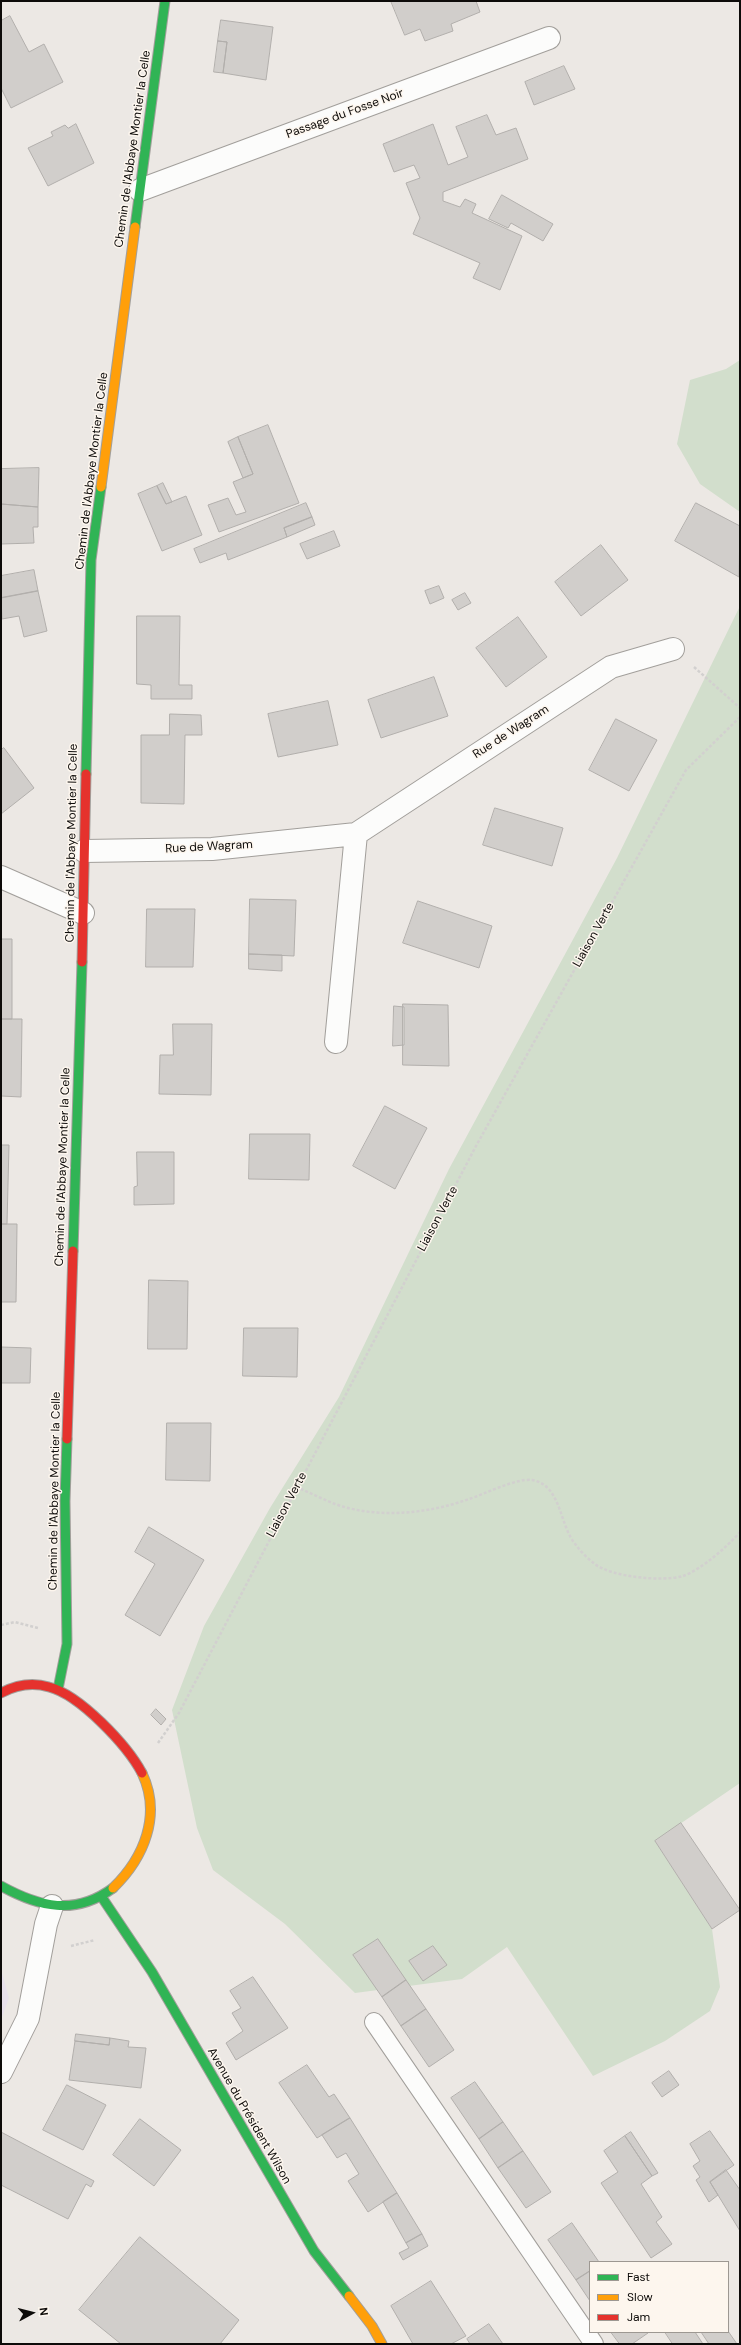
<!DOCTYPE html>
<html>
<head>
<meta charset="utf-8">
<style>
	body { margin:0 }
	#map { position:relative; width:741px; height:2345px; overflow:hidden; background:#ece8e4; font-family:"DM Sans",sans-serif }
	canvas { display:block }
	.frame { position:absolute; inset:0; border:2px solid #0d0b09; pointer-events:none }
	.legend { position:absolute; left:589px; top:2261px; width:140px; height:72px; box-sizing:border-box; background:#fdf6ee; border:1px solid #9d9892; margin:0; padding:5px 7px; list-style:none; font-size:12px; color:#0d0b09 }
	.legend li { display:flex; align-items:center; gap:8px; height:20px }
	.legend b { width:20px; border:1px solid #9d9892 }
	.north { position:absolute; left:12px; top:2293px; width:40px; height:40px; -webkit-text-stroke:3px #fdf6ee; paint-order:stroke; rotate:83deg; font-size:11px; font-weight:700; line-height:16px; text-align:center; color:#0d0b09 }
	.north::after { content:''; display:block; margin:auto; width:14px; height:18px; background:#0d0b09; clip-path:polygon(50% 0,100% 100%,50% 72%,0 100%) }
</style>
</head>
<body>
<div id="map">
<canvas width="741" height="2345"></canvas>
<div class="frame"></div>
<ul class="legend">
<li><b style="height:5px;background:#30b455"></b>Fast</li>
<li><b style="height:5px;background:#ff9f0a"></b>Slow</li>
<li><b style="height:5px;background:#e5322d"></b>Jam</li>
</ul>
<div class="north">N</div>
</div>
<script>
const c = document.querySelector('canvas').getContext('2d');
c.lineJoin = 'round';
function fill(path, color) { c.fillStyle = color; c.fill(path, 'evenodd'); }
function trace(path, color, width, dash) { c.strokeStyle = color; c.lineWidth = width; c.lineCap = dash ? 'butt' : 'round'; c.setLineDash(dash || []); c.stroke(path); }
function label(font, color, halo, rows, align = 'center') {
  c.font = font + ' "DM Sans",sans-serif'; c.lineWidth = 3; c.setLineDash([]); c.textBaseline = 'middle'; c.strokeStyle = halo; c.fillStyle = color; for (const [text, x, y, turn = 0] of rows) {
    c.save(); c.translate(x, y); c.rotate((+turn || 0) * Math.PI / 180); c.textAlign = isNaN(turn) ? turn : align; if (halo) c.strokeText(text, 0, 0); c.fillText(text, 0, 0); c.restore();
  }
}
fill(new Path2D(`
	M1,1969l8,29 -8,22z`), '#e8e1eb');
fill(new Path2D(`
	M740,360v152l-40,-28 -23,-40 13,-64 36,-11z
	M740,606v1177l-85,58 57,88 8,58 -10,24 -45,30 -72,35 -86,-129 -45,32 -107,14 -70,-69 -72,-54 -16,-42 -25,-118 32,-84 66,-118 69,-111 110,-228 168,-311z`), '#d2decc');
const building = new Path2D(`
	M391,1h85l4,11 -29,12 2,7 -28,10 -5,-12 -15,6z
	M10,16l19,36 15,-8 19,38 -52,26 -10,-20v-67z
	M221,20l52,7 -7,53 -43,-7 4,-31 -9,-1z
	M218,41l9,1 -4,31 -9,-1z
	M564,66l11,23 -41,16 -9,-23z
	M487,115l9,20 20,-7 12,31 -85,33v9l17,6 5,-8 11,5 -4,9 50,23 -22,54 -27,-12 7,-15 -67,-29 7,-16 -14,-35 14,-5 -6,-13 -20,7 -11,-28 50,-20 15,41 20,-8 -12,-30z
	M76,124l18,39 -46,23 -20,-38 25,-12 -2,-4 14,-7 3,3z
	M502,195l51,29 -10,17 -32,-18 -3,5 -19,-9z
	M268,425l31,78 -80,29 -11,-27 20,-7 8,17 10,-3 -13,-30 20,-8 -15,-37z
	M238,437l15,37 -10,4 -15,-36z
	M39,468l-1,39 -37,-3v-35z
	M163,483l9,19 -6,2 -9,-18z
	M157,486l9,18 20,-8 16,39 -40,16 -24,-57z
	M306,503l6,14 -28,11 3,9 -59,23 -2,-7 -26,10 -6,-14z
	M696,503l44,23 -1,51 -64,-36z
	M1,504l37,3v20h-5l1,16 -33,1z
	M312,517l3,8 -28,12 -3,-9z
	M334,531l6,15 -33,13 -7,-15z
	M601,545l27,35 -47,36 -26,-34z
	M34,570l4,21 -37,7v-22z
	M439,586l5,12 -14,6 -5,-13z
	M38,591l9,40 -23,6 -5,-21 -17,3 -1,-21z
	M465,593l6,10 -13,7 -6,-10z
	M137,616h43l-1,69h13v14h-41v-14l-14,-1z
	M518,617l29,40 -41,30 -30,-39z
	M434,677l14,39 -67,22 -13,-38z
	M328,701l10,44 -60,12 -10,-43z
	M170,714l31,1 1,20h-17l-1,69 -43,-1v-68h28z
	M616,719l41,21 -28,51 -40,-21z
	M4,748l30,40 -33,26v-64z
	M495,808l68,20 -11,38 -69,-21z
	M250,899l46,1 -2,56 -45,-2z
	M418,901l74,25 -13,42 -76,-25z
	M147,909h48l-2,58h-47z
	M1,939h11v80h-11z
	M249,954l33,1v16l-33,-2z
	M403,1004l45,1 1,61 -46,-1z
	M394,1006l10,1v38l-11,1z
	M1,1019h21l-1,78 -20,-1z
	M173,1024h39l-1,71 -52,-1 1,-39h13z
	M385,1106l42,22 -32,61 -42,-23z
	M250,1134h60l-1,46 -60,-1z
	M1,1145h8l-2,79h-6z
	M137,1152h37v52l-40,1v-18l3,-1z
	M1,1224h16l-1,78h-15z
	M149,1280l39,1 -1,68h-39z
	M244,1328h54l-1,49 -54,-1z
	M1,1347l30,1 -1,35h-29z
	M167,1423h44l-1,58 -44,-1z
	M149,1527l55,33 -44,76 -35,-21 30,-51 -20,-12z
	M156,1709l10,10 -5,6 -10,-10z
	M681,1823l59,87 -28,19 -57,-88z
	M378,1939l28,41 -24,17 -29,-42z
	M433,1946l14,19 -24,16 -14,-20z
	M253,1977l35,51 -52,32 -10,-17 17,-12 -11,-18 9,-5 -11,-17z
	M406,1980l20,29 -25,17 -19,-29z
	M426,2009l28,41 -25,17 -28,-41z
	M76,2034l34,4 -1,7 -34,-4z
	M110,2038l19,3 -1,6 18,1 -5,40 -72,-8 6,-39 34,4z
	M307,2065l22,32 5,-3 16,24 -33,20 -38,-55z
	M669,2071l10,14 -17,12 -10,-14z
	M475,2082l28,40 -24,17 -28,-41z
	M67,2085l39,20 -23,45 -40,-20z
	M350,2118l47,75 -29,19 -20,-31 11,-7 -13,-21 -9,5 -15,-23z
	M140,2119l41,31 -27,36 -41,-31z
	M503,2122l20,29 -25,17 -19,-29z
	M710,2131l24,34 -24,17 8,13 -9,7 -13,-22 4,-3 -7,-11 7,-5 -10,-17z
	M1,2132l93,49 -3,6 -5,-3 -18,35 -67,-34z
	M631,2132l27,41 -6,3 -27,-40z
	M625,2136l27,40 -11,8 21,33 -6,5 16,22 -21,14 -50,-75 17,-11 -14,-21z
	M523,2151l28,41 -25,16 -28,-40z
	M726,2170l14,20v41l-30,-49z
	M397,2193l25,41 -16,9 -23,-41z
	M572,2223l27,39h-9v9l-14,9 -28,-40z
	M422,2234l6,12 -25,14 -4,-7 10,-5 -3,-5z
	M140,2237l99,83 -19,24h-99l-42,-34z
	M590,2271v30l-14,-21z
	M431,2281l35,55 -15,8h-38l-22,-38z
	M489,2324l14,20h-33l-3,-5z
	M728,2331l9,13h-28l-8,-12z
	M611,2332h36l1,1 -16,11h-12z
	M665,2332h30l8,12h-30z`);
fill(building, '#d1cecb');
trace(building, '#b2afac', 1);
const lane = new Path2D(`
	M374,2022l220,322`);
const street = new Path2D(`
	M140,190l409,-152
	M84,851l128,-2 144,-15 255,-167 62,-18
	M1,877l82,36
	M336,1042l20,-208
	M1,2072l27,-54 18,-94 6,-18`);
const fast = new Path2D(`
	M135,227l30,-226
	M86,774l5,-214 10,-73
	M73,1251l9,-289
	M58,1689l9,-45 -2,-143 2,-62
	M1,1886c38,21 74,30 112,2
	M101,1896l51,76 162,279 35,45`);
const slow = new Path2D(`
	M101,487l34,-260
	M113,1888c31,-30 49,-73 29,-115
	M349,2296l23,30 10,18`);
const jam = new Path2D(`
	M82,962l4,-188
	M67,1439l6,-188
	M1,1693c15,-8 31,-11 48,-6 31,8 78,58 93,86`);
trace(lane, '#a29f9b', 20);
trace(street, '#a29f9b', 24);
trace(fast, '#a29f9b', 11);
trace(slow, '#a29f9b', 11);
trace(jam, '#a29f9b', 11);
trace(new Path2D(`
	M694,667l46,41
	M296,1487c13,5 26,12 39,17 42,15 92,10 134,-5 16,-5 47,-21 63,-19 30,5 27,46 44,65 5,7 12,14 19,19 16,13 68,18 88,12 18,-6 45,-30 57,-44
	M1,1625l14,-3 23,6
	M158,1743l21,-30 297,-567 210,-376 54,-53
	M71,1946l24,-6`), '#d2d0cf', 2.5, [3, 2]);
trace(lane, '#fcfcfb', 18);
trace(street, '#fcfcfb', 22);
trace(fast, '#30b455', 9);
trace(slow, '#ff9f0a', 9);
trace(jam, '#e5322d', 9);
label('12px', '#0d0b09', '#fdf6ee', [
	["Passage du Fosse Noir",345,114,-20],
	["Chemin de l'Abbaye Montier la Celle",133,149,-82],
	["Chemin de l'Abbaye Montier la Celle",92,471,-83],
	["Rue de Wagram",511,732,-33],
	["Chemin de l'Abbaye Montier la Celle",72,843,-89],
	["Rue de Wagram",209,847,-3],
	["Liaison Verte",594,935,-61],
	["Chemin de l'Abbaye Montier la Celle",63,1167,-88],
	["Liaison Verte",438,1219,-62],
	["Chemin de l'Abbaye Montier la Celle",55,1491,-89],
	["Liaison Verte",287,1505,-62],
	["Avenue du Président Wilson",249,2116,60]
]);
</script>
</body>
</html>
